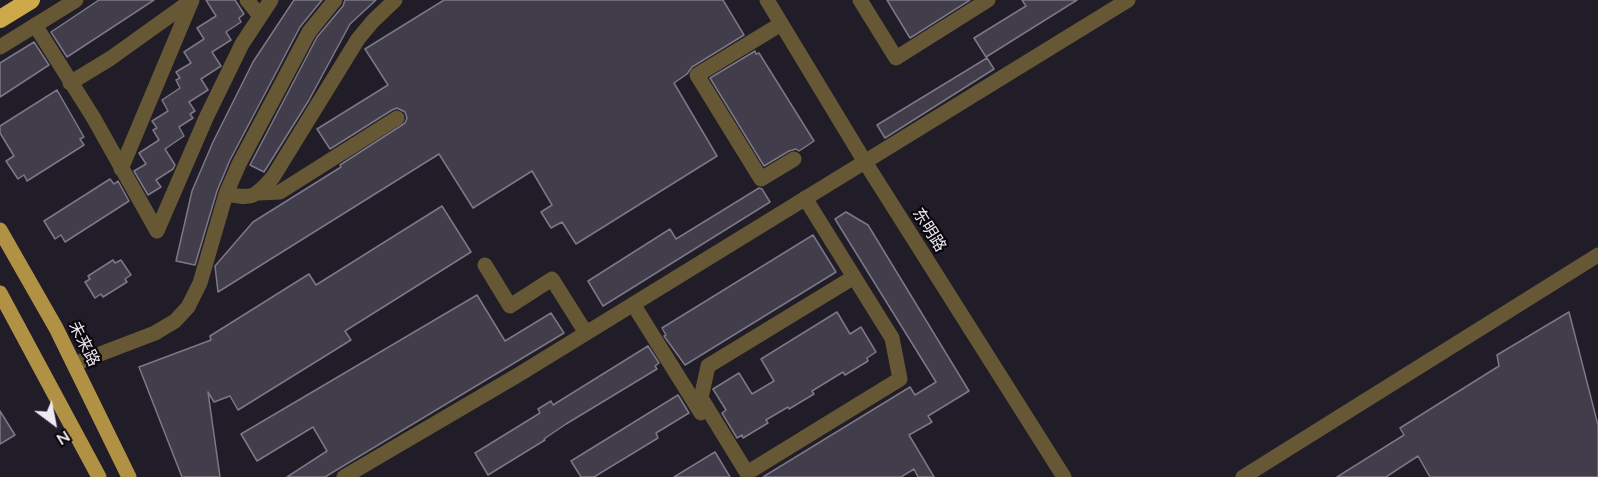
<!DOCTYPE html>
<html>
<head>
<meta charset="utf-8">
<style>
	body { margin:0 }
	#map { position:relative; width:1598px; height:477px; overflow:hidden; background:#201c28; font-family:Mulish,sans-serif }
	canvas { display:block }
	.north { position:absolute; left:24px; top:393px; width:60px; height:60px; -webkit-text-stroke:4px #09070c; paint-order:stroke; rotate:148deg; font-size:16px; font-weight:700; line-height:24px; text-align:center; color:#edeaf2 }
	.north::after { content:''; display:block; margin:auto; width:21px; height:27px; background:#edeaf2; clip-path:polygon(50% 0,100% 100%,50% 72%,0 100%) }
</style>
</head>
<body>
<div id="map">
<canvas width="1598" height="477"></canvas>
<div class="north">N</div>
</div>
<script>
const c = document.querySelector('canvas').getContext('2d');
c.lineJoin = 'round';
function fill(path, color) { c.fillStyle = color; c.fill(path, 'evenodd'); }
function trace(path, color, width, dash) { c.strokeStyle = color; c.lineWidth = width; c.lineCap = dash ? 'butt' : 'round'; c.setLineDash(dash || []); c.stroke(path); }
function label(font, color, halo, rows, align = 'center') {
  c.font = font + ' Mulish,"Noto Sans SC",sans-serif'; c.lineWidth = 4.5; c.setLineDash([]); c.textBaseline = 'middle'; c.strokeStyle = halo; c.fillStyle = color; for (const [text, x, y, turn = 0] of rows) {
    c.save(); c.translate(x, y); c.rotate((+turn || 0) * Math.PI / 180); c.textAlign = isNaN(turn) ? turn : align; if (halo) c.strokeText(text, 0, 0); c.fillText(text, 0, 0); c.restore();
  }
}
const building = new Path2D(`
	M99,0h55l-87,57 -16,-25z
	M206,0h29l9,14 -5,4 2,4 -15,10 5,8 -19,12 9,14 -20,13 7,11 -19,12 6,9 -5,3 3,4 -14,9 5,9 -19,13 10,16 -2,4 -17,11 5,7 -13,8 -14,-24 12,-7 -7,-11 20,-13 -6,-10 4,-2 -5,-7 16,-10 -6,-11 18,-12 -4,-8 4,-2 -4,-6 15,-9 -7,-11 20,-13 -7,-11 19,-12z
	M294,0h28l-22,27 -70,133 -13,31 -22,74 -19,-4 16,-70 21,-49 40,-80z
	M345,0h31l-26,24 -41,76 -45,72 -14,-7 67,-128 26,-31z
	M444,0h279l21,35 -52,32 -5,7 -13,9 43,73 -141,88 -14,-22 -11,6 -10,-16 11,-7 -20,-34 -59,37 -34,-54 -221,138 -3,-26 38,-44 88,-55 -1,-2 65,-42 2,-5 -2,-6 -8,-4 -5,2 -62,39 -13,-20 71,-44 -23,-36z
	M887,0h83l-60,38z
	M1022,0h55l-91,57 -12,-19 52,-32z
	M34,42l15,23 -49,32v-34z
	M755,51l1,3 3,-1 55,88 -15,10 -3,-2 -7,2 -25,15 -54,-88z
	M987,58l7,11 -109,69 -8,-13z
	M57,90l27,47 -4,2 4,6 -57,36 -3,-6 -6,4 -12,-18 8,-5 -14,-23v-7z
	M110,179l4,5 4,-3 11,20 -64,41 -4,-7 -6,4 -11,-18z
	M759,188l3,1 8,13 -167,104 -15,-25 82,-52 6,10z
	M442,206l29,46 -126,79 6,9 -113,70 -8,-14 -16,6 -6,-10 12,85h-38l-43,-110 72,-27 -1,-4 99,-62 7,11z
	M846,212l22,13 101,166 -41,25 4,6 -23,13 25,42h-16l-4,-8 -13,8h-138l147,-90 5,8 21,-13 -101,-163z
	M813,235l23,37 -151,93 -21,-29 2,-1 -4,-7z
	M113,260l2,3 6,-3 10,15 -6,4 2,3 -24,15 -2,-3 -6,4 -10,-16 5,-3 -2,-3z
	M477,295l28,46 46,-28 13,20 -239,144h-38l40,-26 -14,-24 -56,34 -16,-27z
	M837,312l13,22 11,-7 15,25 -9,6 1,3 -23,14 -2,-3 -31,19 2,3 -25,15 -1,-2 -22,13 2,3 -25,15 -1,-3 -5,3 -15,-25 4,-3 -13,-21 26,-16 13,21 22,-13 -13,-22z
	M1569,312l29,113v52h-168l-12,-21 -32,21h-49l67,-42 -4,-7 99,-62 -2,-11z
	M648,346l11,17 -4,3 2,3 -91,55 -22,15 1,1 -57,35 -13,-22 65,-40 -2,-4 13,-8 2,4z
	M678,395l11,18 -33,20 2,5 -64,39h-13l-10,-16z
	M0,411l15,24 -15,9z
	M715,452l15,25h-56z`);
fill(building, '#423d4a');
trace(building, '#7d7887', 1.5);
trace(new Path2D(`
	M247,0l13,16
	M767,0l98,162 199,315
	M860,0l36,58 92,-58
	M781,24l-84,51 64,104 33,-20
	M35,25l58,92 64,114
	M0,47l76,-47
	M70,83l41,-25 81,-58
	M121,169l71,-169
	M259,193l21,-1 117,-74
	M226,194c26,5 29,4 47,-17l85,-138 15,-18 22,-21
	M805,198l87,140 8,41 -153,94 -46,-75 7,-32 146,-89
	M157,231l49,-113 36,-74 29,-44
	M485,265l25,41 42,-27 34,54
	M633,304l68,109
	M74,364l81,-31 20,-12 13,-14 12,-24 26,-89 13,-30 70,-132 26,-32
	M344,477l174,-102 610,-375
	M1243,477l355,-222`), '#675835', 15);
trace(new Path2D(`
	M0,230l56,98 73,149
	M0,293l99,184`), '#b19245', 15);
trace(new Path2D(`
	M0,19l31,-19`), '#cea949', 18);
label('16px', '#edeaf2', '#09070c', [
	["东明路",929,230,58],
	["未来路",84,344,63]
]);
</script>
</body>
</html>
